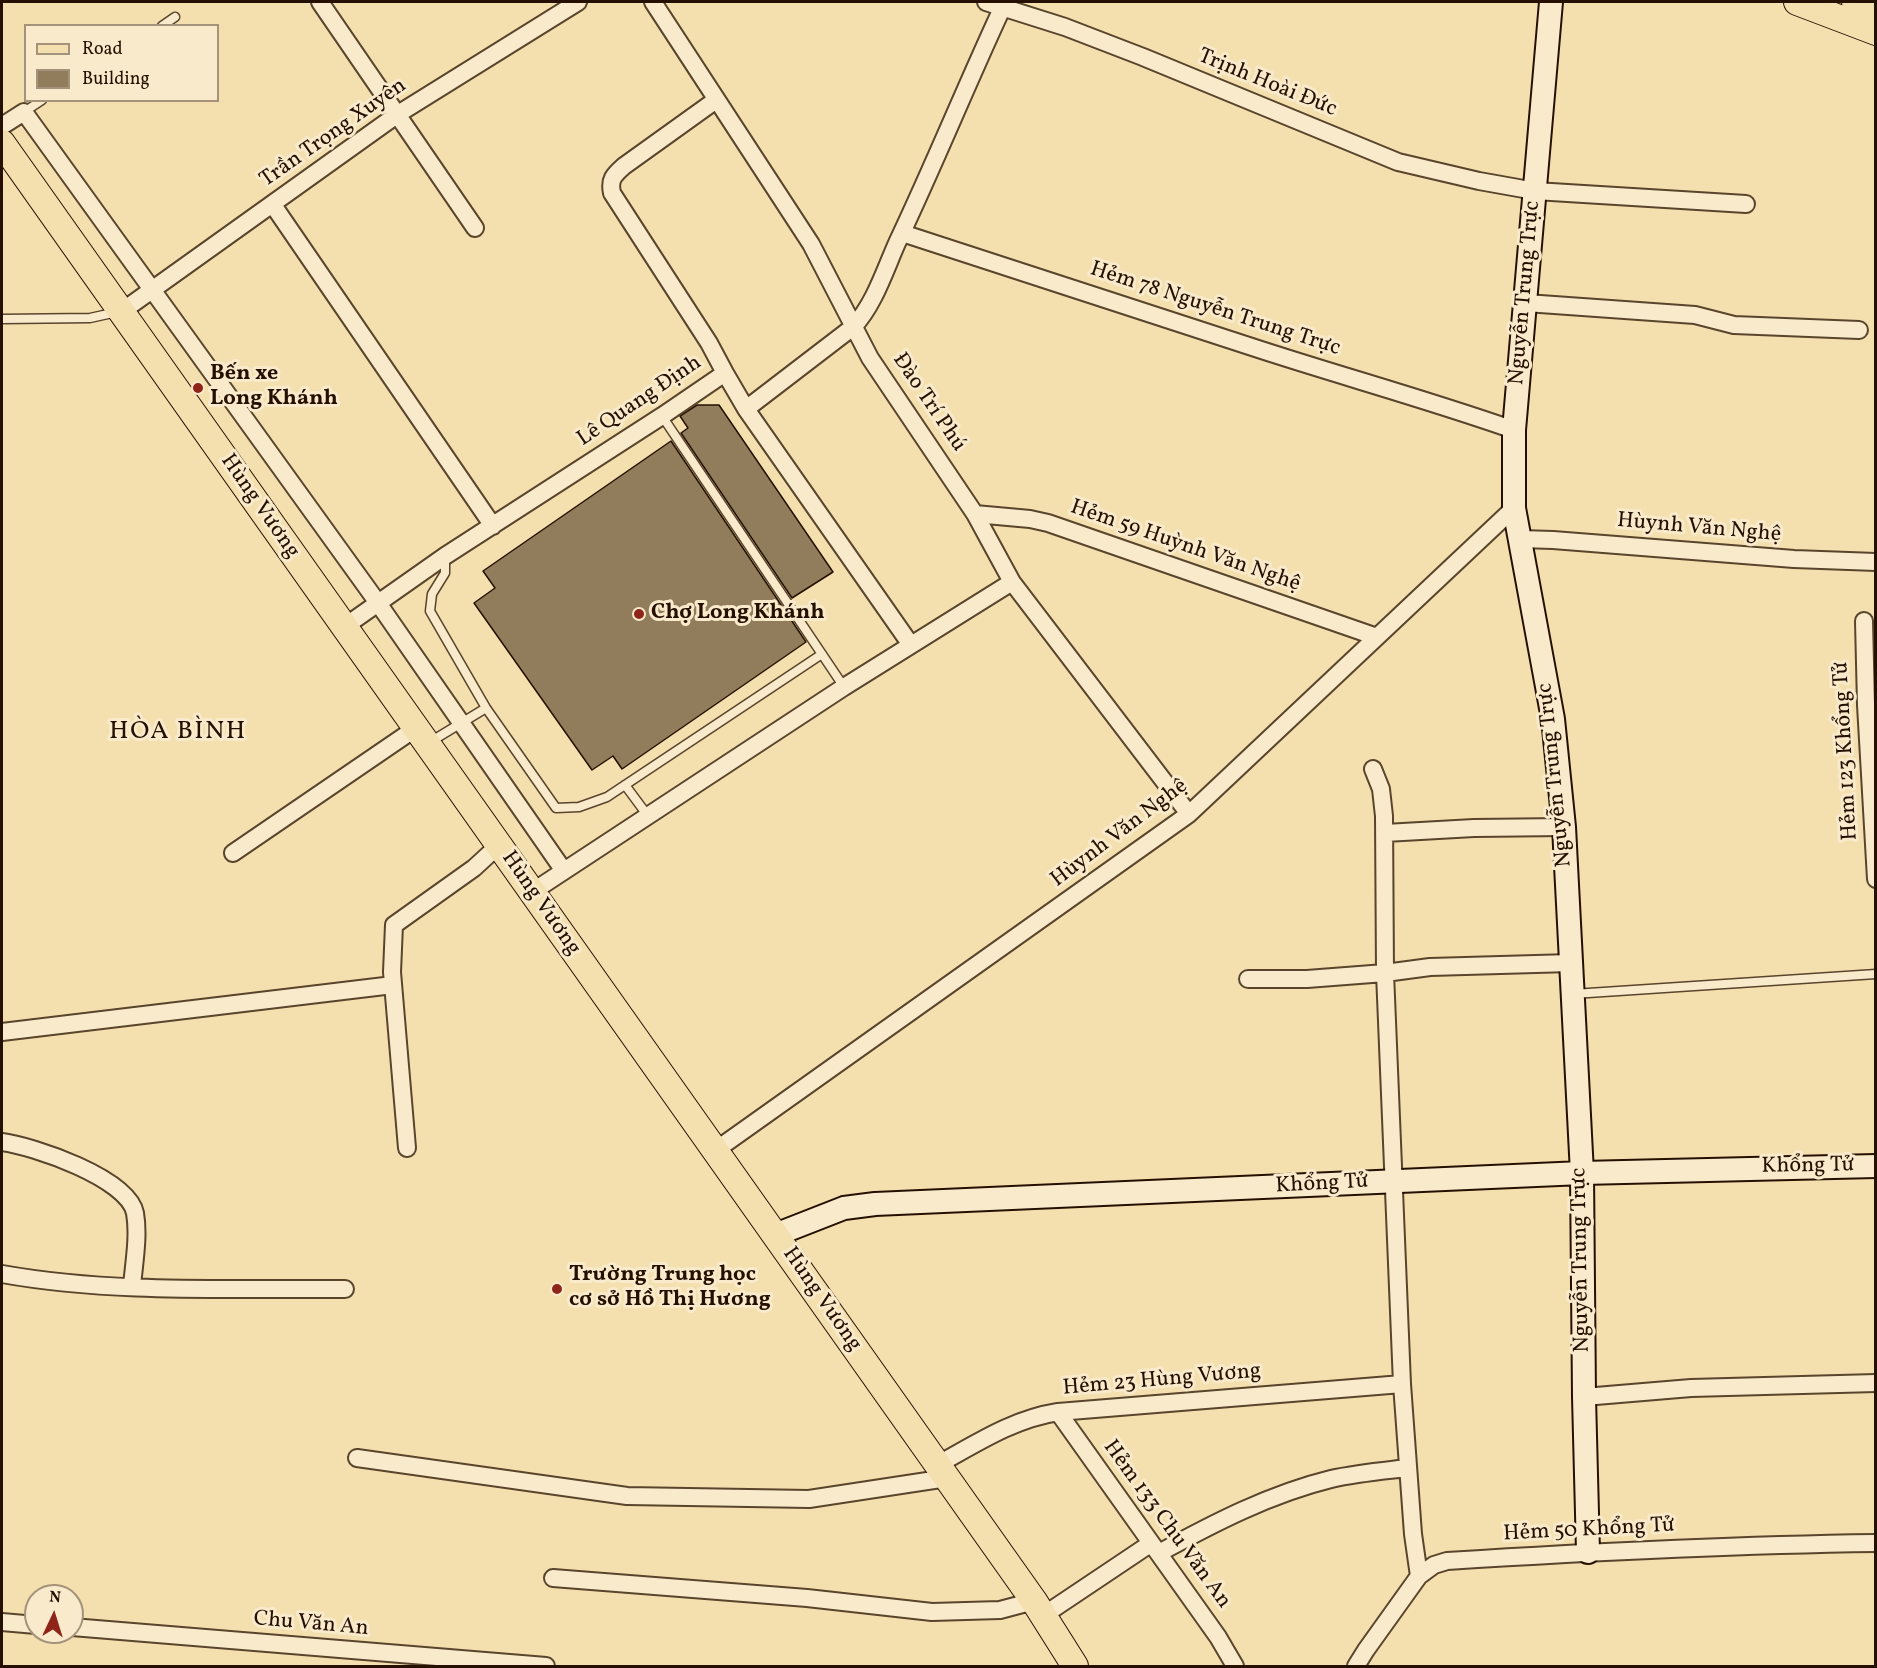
<!DOCTYPE html>
<html>
<head>
<meta charset="utf-8">
<style>
	body { margin:0 }
	#map { position:relative; width:1877px; height:1668px; overflow:hidden; background:#f4dfaf; font-family:Vollkorn,serif }
	canvas { display:block }
	.frame { position:absolute; inset:0; border:3px solid #251000; pointer-events:none }
	.legend { position:absolute; left:24px; top:24px; width:195px; height:78px; box-sizing:border-box; background:#f8eacb; border:2px solid #a4937a; margin:0; padding:8px 10px; list-style:none; font-size:18px; color:#251000 }
	.legend li { display:flex; align-items:center; gap:12px; height:30px }
	.legend b { width:30px; border:2px solid #a4937a }
	.north { position:absolute; left:24px; top:1584px; width:60px; height:60px; box-sizing:border-box; background:#f8eacb; border:2px solid #a4937a; border-radius:50%; rotate:4deg; font-size:16px; font-weight:700; line-height:24px; text-align:center; color:#251000 }
	.north::after { content:''; display:block; margin:auto; width:21px; height:27px; background:#8f2418; clip-path:polygon(50% 0,100% 100%,50% 72%,0 100%) }
</style>
</head>
<body>
<div id="map">
<canvas width="1877" height="1668"></canvas>
<div class="frame"></div>
<ul class="legend">
<li><b style="height:8px;background:#f4dfaf"></b>Road</li>
<li><b style="height:16px;background:#917c5b"></b>Building</li>
</ul>
<div class="north">N</div>
</div>
<script>
const c = document.querySelector('canvas').getContext('2d');
c.lineJoin = 'round';
function fill(path, color) { c.fillStyle = color; c.fill(path, 'evenodd'); }
function trace(path, color, width, dash) { c.strokeStyle = color; c.lineWidth = width; c.lineCap = dash ? 'butt' : 'round'; c.setLineDash(dash || []); c.stroke(path); }
function label(font, color, halo, rows, align = 'center') {
  c.font = font + ' Vollkorn,serif'; c.lineWidth = 6; c.setLineDash([]); c.textBaseline = 'middle'; c.strokeStyle = halo; c.fillStyle = color; for (const [text, x, y, turn = 0] of rows) {
    c.save(); c.translate(x, y); c.rotate((+turn || 0) * Math.PI / 180); c.textAlign = isNaN(turn) ? turn : align; if (halo) c.strokeText(text, 0, 0); c.fillText(text, 0, 0); c.restore();
  }
}
const building = new Path2D(`
	M697,405h22l114,167 -41,26 -111,-165 7,-5 -8,-12z
	M671,441l135,201 -184,127 -9,-13 -21,14 -118,-167 21,-15 -12,-17z`);
fill(building, '#917c5b');
trace(building, '#251000', 1.5);
const lane = new Path2D(`
	M162,26l13,-9
	M24,112l18,-12
	M2,319l88,-1 27,-6
	M662,416l182,271
	M445,556v17l-13,21 -2,17 56,97 70,100 23,-1 28,-10 215,-143
	M430,742l56,-34
	M625,785l23,31
	M1573,994l303,-20`);
const street = new Path2D(`
	M320,2c52,75 103,151 155,226
	M653,2l158,242 59,114 105,156 37,68 177,232
	M986,2l79,25 78,30 255,105 81,19 56,10 211,13
	M716,100l-92,66c-10,9 -15,13 -12,27l97,150 16,30
	M2,126l22,-14 354,491 186,268
	M273,205l220,321
	M902,233c116,37 231,76 347,113 88,29 177,53 265,84
	M1526,303l169,12 39,10 125,5
	M121,312l277,-198 180,-112
	M746,409l165,236
	M975,514l55,5 18,4 329,114
	M1520,539l33,1 241,19 82,3
	M1864,621l2,84 10,174
	M344,627l101,-71 217,-140 63,-43 21,36 107,-82c21,-22 32,-57 44,-84 38,-80 71,-162 108,-241
	M1373,769l8,20 3,27 1,157 17,411 11,150 6,42
	M1385,833l89,-5 90,-1
	M233,853l183,-125
	M532,892l312,-205 168,-105
	M1248,979h59l78,-6 45,-6 141,-4
	M2,1032l391,-47
	M2,1142c31,4 126,36 133,71 4,23 -1,50 -3,73
	M407,1148l-15,-176 2,-47 80,-57 25,-23
	M716,1150l473,-336 325,-306
	M2,1274c112,20 229,14 343,15
	M1584,1397l107,-9 185,-5
	M1058,1412l160,225 17,29
	M357,1458l270,38 182,3 138,-21
	M937,1465c40,-22 76,-46 121,-53l344,-28
	M1159,1553c55,-30 111,-59 172,-74 26,-6 51,-8 77,-11
	M553,1578l254,20 125,14 68,-2 34,-9
	M1044,1615l106,-71
	M2,1622l34,3
	M72,1627l474,39
	M1356,1666l10,-16 53,-74 15,-11 13,-4c143,-9 286,-16 429,-18`);
const secondary = new Path2D(`
	M1551,2l-37,428v78l39,211 11,108 18,346 2,224 4,155
	M775,1235l69,-27 31,-4 707,-31 294,-7`);
const primary = new Path2D(`
	M1797,2l79,30
	M1855,2l21,7
	M2,143l1032,1458 41,65`);
trace(lane, '#59442c', 11);
trace(street, '#59442c', 20);
trace(secondary, '#251000', 26);
trace(primary, '#251000', 28);
trace(lane, '#f8eacb', 8);
trace(street, '#f8eacb', 16);
trace(secondary, '#f8eacb', 22);
trace(primary, '#f4dfaf', 26);
for (const [x, y, r, color] of [
	[198,388,6,"#8f2418"],
	[639,614,6,"#8f2418"],
	[557,1289,6,"#8f2418"]
]) { const dot = new Path2D(); dot.arc(x, y, r, 0, 2 * Math.PI); c.fillStyle = color; c.fill(dot); trace(dot, '#f8eacb', 2); }
label('22px', '#251000', '#f8eacb', [
	["Trịnh Hoài Đức",1267,84,22],
	["Trần Trọng Xuyên",334,134,-35],
	["Nguyễn Trung Trực",1526,293,-85],
	["Hẻm 78 Nguyễn Trung Trực",1215,310,18],
	["Lê Quang Định",640,402,-34],
	["Đào Trí Phú",928,403,56],
	["Hùng Vương",259,507,55],
	["Hùynh Văn Nghệ",1699,529,5],
	["Hẻm 59 Huỳnh Văn Nghệ",1185,547,19],
	["Hẻm 123 Khổng Tử",1847,751,-93],
	["Nguyễn Trung Trực",1556,775,-96],
	["Hùynh Văn Nghệ",1120,834,-37],
	["Hùng Vương",540,904,55],
	["Khổng Tử",1808,1167,-1],
	["Khổng Tử",1322,1185,-3],
	["Nguyễn Trung Trực",1582,1260,-91],
	["Hùng Vương",821,1300,55],
	["Hẻm 23 Hùng Vương",1162,1381,-5],
	["Hẻm 133 Chu Văn An",1166,1525,54],
	["Hẻm 50 Khổng Tử",1589,1531,-3],
	["Chu Văn An",311,1625,5]
]);
label('bold 22px', '#251000', '#f8eacb', [
	["Bến xe",210,375],
	["Long Khánh",210,400],
	["Chợ Long Khánh",651,614],
	["Trường Trung học",569,1276],
	["cơ sở Hồ Thị Hương",569,1301]
], 'left');
c.letterSpacing = '1.5px';
label('26px', '#251000', '#f8eacb', [
	["HÒA BÌNH",178,733]
]);
c.letterSpacing = '0px';
</script>
</body>
</html>
